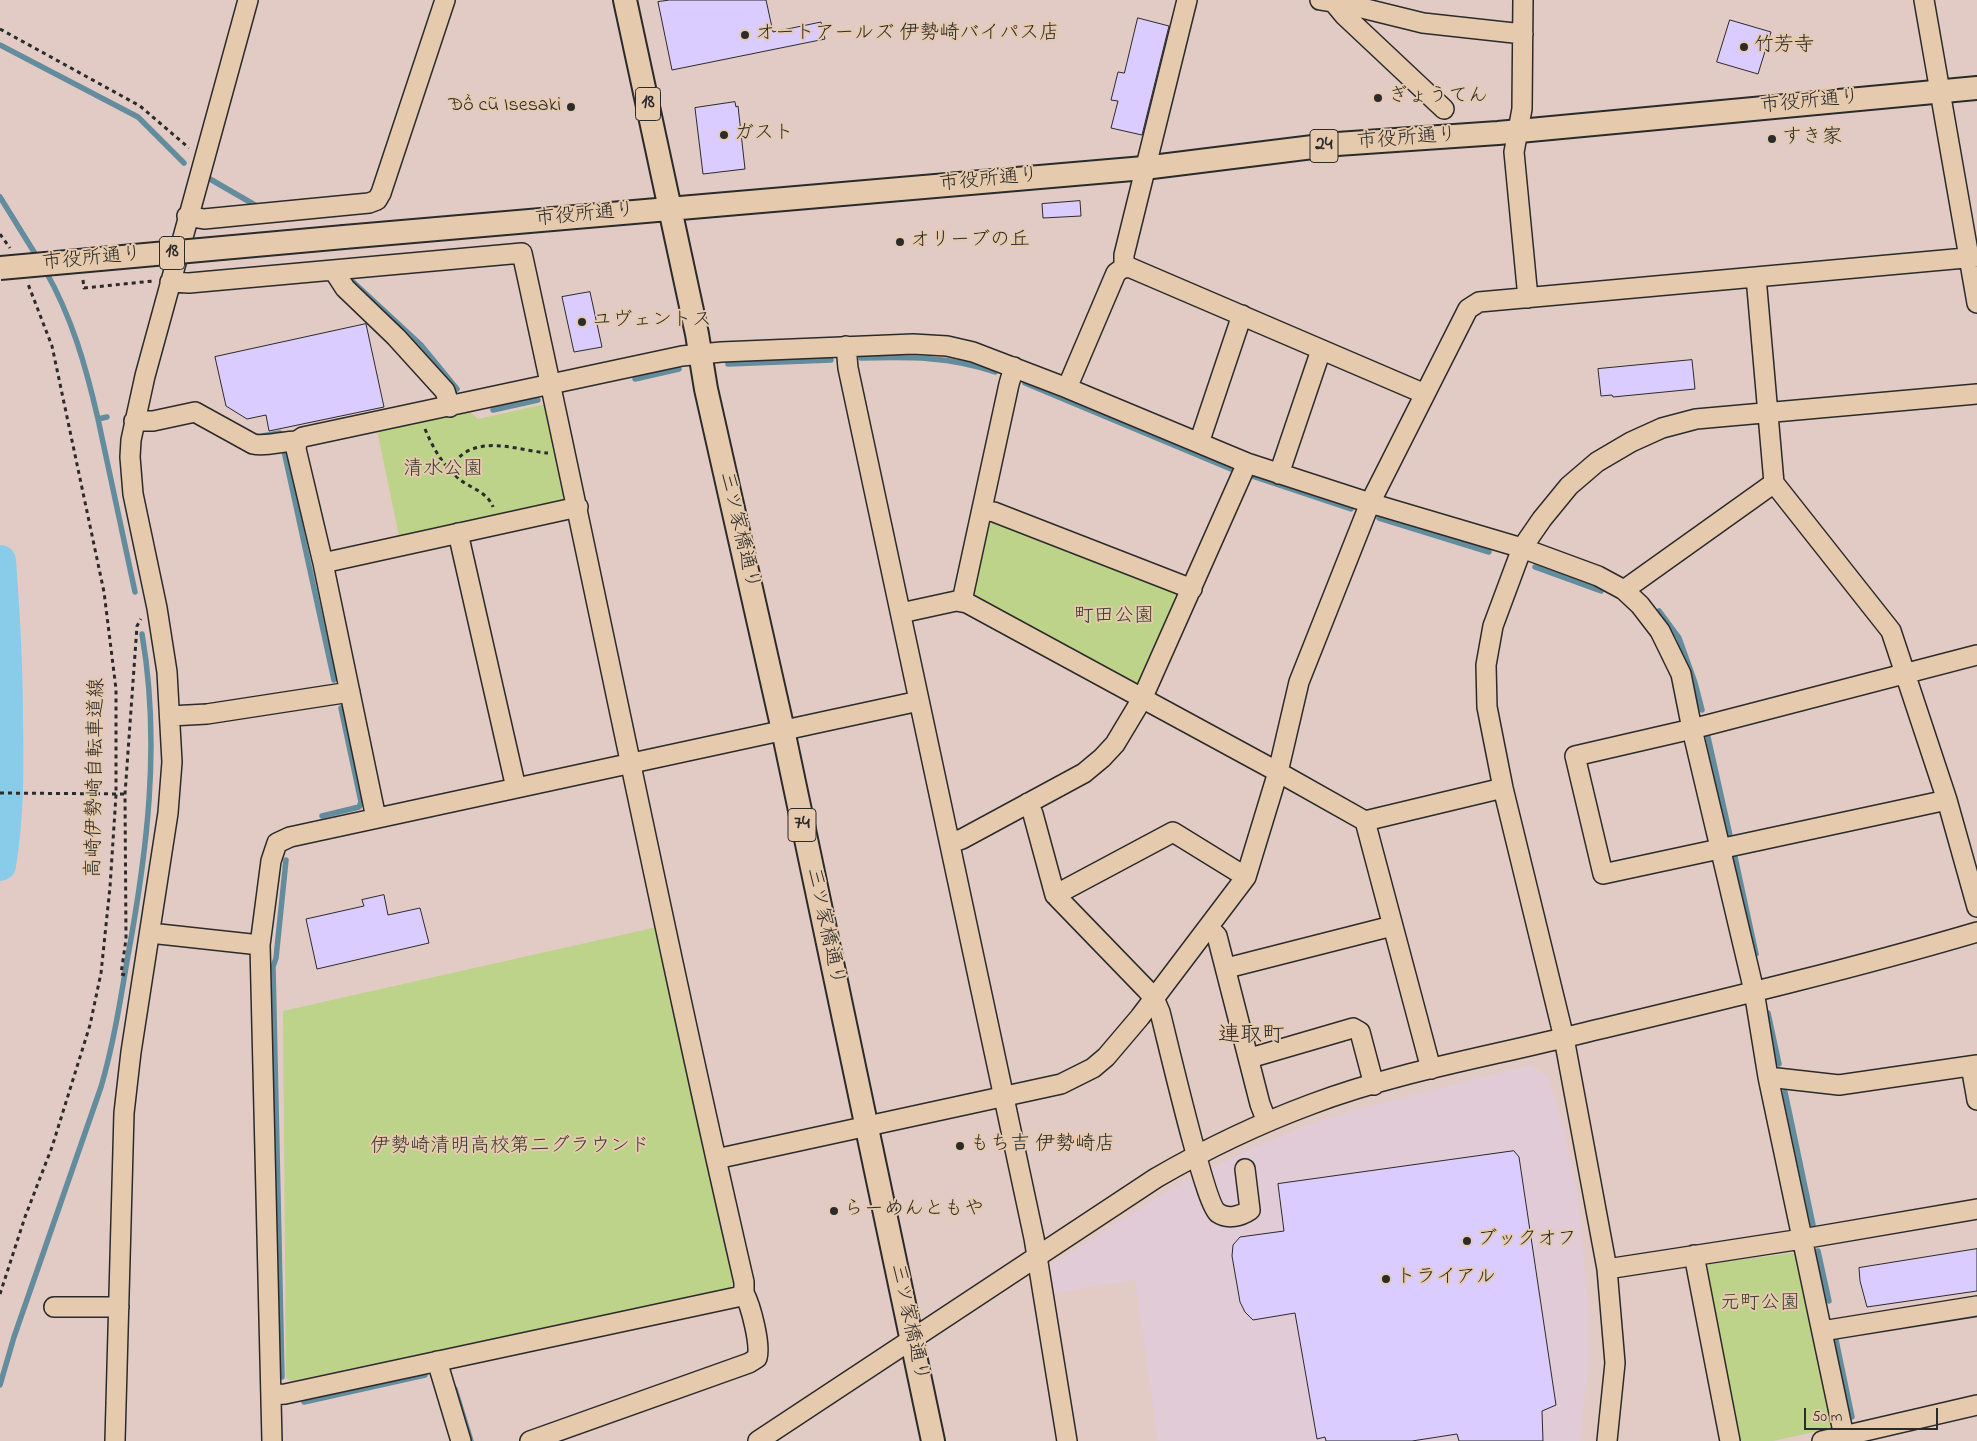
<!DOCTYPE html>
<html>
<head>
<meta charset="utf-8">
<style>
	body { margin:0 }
	#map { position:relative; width:1977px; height:1441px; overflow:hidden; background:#e2cbc5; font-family:"Indie Flower",sans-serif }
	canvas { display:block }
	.scale { position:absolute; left:1804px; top:1408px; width:134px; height:22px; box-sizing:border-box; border:2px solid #2b2b2b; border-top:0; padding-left:6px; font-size:15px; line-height:18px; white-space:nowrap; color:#2b2b2b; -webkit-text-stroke:4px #e6caad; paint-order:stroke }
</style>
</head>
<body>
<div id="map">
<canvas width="1977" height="1441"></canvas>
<div class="scale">50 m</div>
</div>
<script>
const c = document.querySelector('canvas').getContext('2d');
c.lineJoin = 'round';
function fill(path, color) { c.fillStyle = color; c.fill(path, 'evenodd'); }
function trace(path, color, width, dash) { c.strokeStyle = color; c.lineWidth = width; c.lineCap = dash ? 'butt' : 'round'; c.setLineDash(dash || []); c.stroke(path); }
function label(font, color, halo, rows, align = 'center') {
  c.font = font + ' "Indie Flower","Klee One",sans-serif'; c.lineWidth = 4; c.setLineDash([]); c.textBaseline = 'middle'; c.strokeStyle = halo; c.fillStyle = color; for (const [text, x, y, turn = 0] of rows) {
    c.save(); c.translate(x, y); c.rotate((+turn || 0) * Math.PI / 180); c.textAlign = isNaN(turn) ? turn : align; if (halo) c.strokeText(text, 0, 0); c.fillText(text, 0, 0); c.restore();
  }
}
fill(new Path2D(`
	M1531,1065l18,12 15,53 13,61 11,109 1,61 -9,80h-422l-23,-161 -81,13 -4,-28 121,-76 79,-40 52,-22 52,-17z`), '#e0cbd6');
fill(new Path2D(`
	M546,404l19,90 -3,7 -163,35 -22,-106 92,-19 9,8z
	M995,522l180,67 2,8 -35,84 -9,3 -157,-86 -3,-10 14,-63z
	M657,927l77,356 -5,6 -437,92 -6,-3 -3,-367z
	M1791,1253l7,3 33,167 -3,6 -55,12h-33l-35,-172 5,-5z`), '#bcd389');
trace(new Path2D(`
	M0,45l138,72 46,46
	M210,179l45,26
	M0,197l39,63
	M45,270c27,47 41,97 53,149l9,-2
	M352,281l69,64 36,44
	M861,358c48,-1 88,-2 134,14
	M728,364l103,-4
	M635,379l44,-10
	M1025,383l206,86 120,40
	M493,410l45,-10
	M98,419l37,173
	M262,436l18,-3
	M284,451l50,229
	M1379,518l110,34
	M1535,567l66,24
	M1659,611l20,27 16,45 7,27
	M1708,737l23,103
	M322,816l37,-9 2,-5 -20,-94
	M1735,857l21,97
	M1768,1013l11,51
	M1785,1092l28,133
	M1818,1251l11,50
	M1836,1340l16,77
	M282,1377l-9,-410 3,-9 10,-98
	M0,1385l14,-48 87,-250c12,-41 19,-84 26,-126 20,-108 34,-217 15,-327
	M455,1389l16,52
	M304,1402l121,-27`), '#638c9d', 5.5);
trace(new Path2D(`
	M0,561c4,53 7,106 7,160 1,48 1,96 -7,144`), '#88cce9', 32);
const building = new Path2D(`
	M670,0h96l7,32 48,-10 4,17 -153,31 -14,-68z
	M1138,18l31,8 -27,109 -31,-7 7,-27 -7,-1 7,-28 6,1z
	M1730,20l41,12 -13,42 -41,-12z
	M735,102l1,5 2,-1 7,63 -42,5 -8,-66z
	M1080,201l1,15 -38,2 -1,-14z
	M590,292l12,55 -28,5 -12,-55z
	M366,324l18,83 -115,24 -3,-16 -19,4 -21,-13 -11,-49z
	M1692,360l3,29 -82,8 -1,-2 -11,1 -3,-27z
	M384,895l4,20 32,-7 9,35 -112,26 -11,-50 58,-13 -2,-6z
	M1514,1151l5,6 37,248 -14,6 1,30h-84l-2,-7 -45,7h-86l-1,-4 -8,2 -22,-126 -42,7 -8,-8 -5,-10 -8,-46 1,-11 7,-8 44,-6 -6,-47z
	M1977,1249v42l-110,16 -7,-26 -1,-13z`);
fill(building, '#daccfe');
trace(building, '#2b2b2b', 1);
const minor = new Path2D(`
	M1320,0l30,5 73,18 100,11
	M1523,0l-1,109 -8,43 14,146
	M1924,0l53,303
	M1334,3l10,12 100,94
	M187,216l17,3 165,-16 8,-3 4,-7 64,-193
	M1124,267v-12l63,-255
	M334,271l11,17 51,49 49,54 5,16
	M1756,277l18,206 117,148 56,169 30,107
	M170,282l19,1 333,-30c75,343 143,687 222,1029v11l-7,4 -452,97 -13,1
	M846,346l2,22 186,870 33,203
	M1067,388l49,-115 8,-6 7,1 294,126
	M134,421h19l42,-9 58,32c14,3 29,-3 44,-3
	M1199,443l43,-128
	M1279,474l42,-124
	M982,510l12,2 198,77
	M458,533l58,255
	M323,563l255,-56
	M1624,590l150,-107
	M962,601l47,-217 5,-17
	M901,613l55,-12 11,2 311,169 87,49 138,-33
	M170,716l37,-2 143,-22
	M1947,800l-344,74 -28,-118 117,-27 285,-74
	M1028,803l5,11 22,81 91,94 8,9 6,14c7,27 45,192 58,201 10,7 23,3 32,-3l-5,-41
	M376,818l-53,-255 -27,-114 1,-8 6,-4 379,-81 39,-4 192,-8 34,2 26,6 94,36 180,75 123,40 152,45 76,28 26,14 16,15 20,26 21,43 11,55 62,262 14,86 77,364
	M1365,821l66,248
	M950,843l12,-4 122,-66 18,-15 13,-14 27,-45 105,-236
	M1055,895l118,-63 73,45
	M1208,927l9,9 43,168 7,18
	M150,933l110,12
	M1227,968l165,-42
	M1250,1058l103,-30 7,4 14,53
	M1971,1066l6,34
	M1768,1077l71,8 138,-20
	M716,1159l345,-75 32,-16 13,-11 34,-40 106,-140 32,-105 21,-90 71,-179 98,-194 11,-7 498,-45
	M1694,1255l36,186
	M1607,1269l195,-30 175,-30
	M54,1307h65
	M1822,1331l155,-25
	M437,1361l24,80
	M115,1441l9,-328 7,-61 37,-239 4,-51 -5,-90 -10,-64 -24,-114 -3,-37 1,-17 14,-64 103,-376
	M272,1441l-12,-496 11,-84 6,-18 13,-6 629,-136
	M530,1441l219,-78 8,-5c4,-13 -6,-52 -13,-65
	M758,1441l398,-263c50,-29 102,-54 156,-74 82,-31 170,-46 255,-67 137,-33 274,-65 410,-105
	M1607,1441l8,-78 -8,-94 -43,-231 -61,-250 -16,-81 -1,-42 7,-39 29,-78 20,-29 27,-33 28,-24 34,-20 31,-14 34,-9 281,-25
	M1822,1441l155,-36`);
const major = new Path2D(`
	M625,0l72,334 9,55 77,341 150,711
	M344,237l800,-69 193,-24 161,-11 479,-45`);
trace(minor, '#2b2b2b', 22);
trace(major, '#2b2b2b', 26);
trace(new Path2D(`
	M0,29l140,77 49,42
	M0,234l10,14
	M83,280l1,8 69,-7
	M425,429c8,19 17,35 33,49 11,10 29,13 35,29
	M449,469c5,-6 10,-13 17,-17 25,-14 55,-1 82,1
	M0,793l125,1
	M125,975l-4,-1 5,-35 -1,-145 12,-168 4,-7
	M0,1294l25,-77 27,-70 38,-122 11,-52 9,-86 6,-92v-106l-12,-97 -52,-246 -24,-62`), '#2b2b2b', 3, [4, 4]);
trace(minor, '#e6caad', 19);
trace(major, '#e6caad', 22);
const majorBridge = new Path2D(`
	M0,268l344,-31`);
trace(majorBridge, '#2b2b2b', 26, []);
trace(majorBridge, '#e6caad', 22);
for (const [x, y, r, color] of [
	[745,35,5,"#2b2b2b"],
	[1744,47,5,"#2b2b2b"],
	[1378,98,5,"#2b2b2b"],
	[571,107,5,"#2b2b2b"],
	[724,135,5,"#2b2b2b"],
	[1772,139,5,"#2b2b2b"],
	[900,242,5,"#2b2b2b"],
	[582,322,5,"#2b2b2b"],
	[960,1146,5,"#2b2b2b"],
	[834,1211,5,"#2b2b2b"],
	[1467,1241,5,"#2b2b2b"],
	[1386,1279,5,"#2b2b2b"]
]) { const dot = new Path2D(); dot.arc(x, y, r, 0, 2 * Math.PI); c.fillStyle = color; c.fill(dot); trace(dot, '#e6caad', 2); }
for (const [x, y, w] of [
	[648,104,25],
	[1324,146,28],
	[172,253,25],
	[802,825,28]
]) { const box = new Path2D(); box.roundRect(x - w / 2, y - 16.5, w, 33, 4); c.fillStyle = '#e6caad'; c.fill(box); trace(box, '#2b2b2b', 1); }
label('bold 19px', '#2b2b2b', null, [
	["18",648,104],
	["24",1324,146],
	["18",172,253],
	["74",802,825]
]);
label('20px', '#2b2b2b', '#e6caad', [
	["オートアールズ 伊勢崎バイパス店",755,35],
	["竹芳寺",1754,47],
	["ぎょうてん",1388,98],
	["Đồ cũ Isesaki",561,107,"right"],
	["ガスト",734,135],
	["すき家",1782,139],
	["オリーブの丘",910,242],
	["ユヴェントス",592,322],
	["もち吉 伊勢崎店",970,1146],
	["らーめんともや",844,1211],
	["ブックオフ",1477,1241],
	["トライアル",1396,1279]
], 'left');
label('20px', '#2b2b2b', '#e6caad', [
	["市役所通り",1810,103,-5],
	["市役所通り",1407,140,-4],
	["市役所通り",989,181,-5],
	["市役所通り",585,216,-5],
	["市役所通り",92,260,-5],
	["三ツ家橋通り",738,531,77],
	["高崎伊勢崎自転車道線",97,778,-89],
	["三ツ家橋通り",824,927,78],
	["三ツ家橋通り",908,1323,78]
]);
label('20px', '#3a3c34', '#e6caad', [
	["清水公園",443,471],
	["町田公園",1114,618],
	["伊勢崎清明高校第二グラウンド",510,1148],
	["元町公園",1760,1305]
]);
label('22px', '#2b2b2b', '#e6caad', [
	["連取町",1251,1037]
]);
</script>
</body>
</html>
